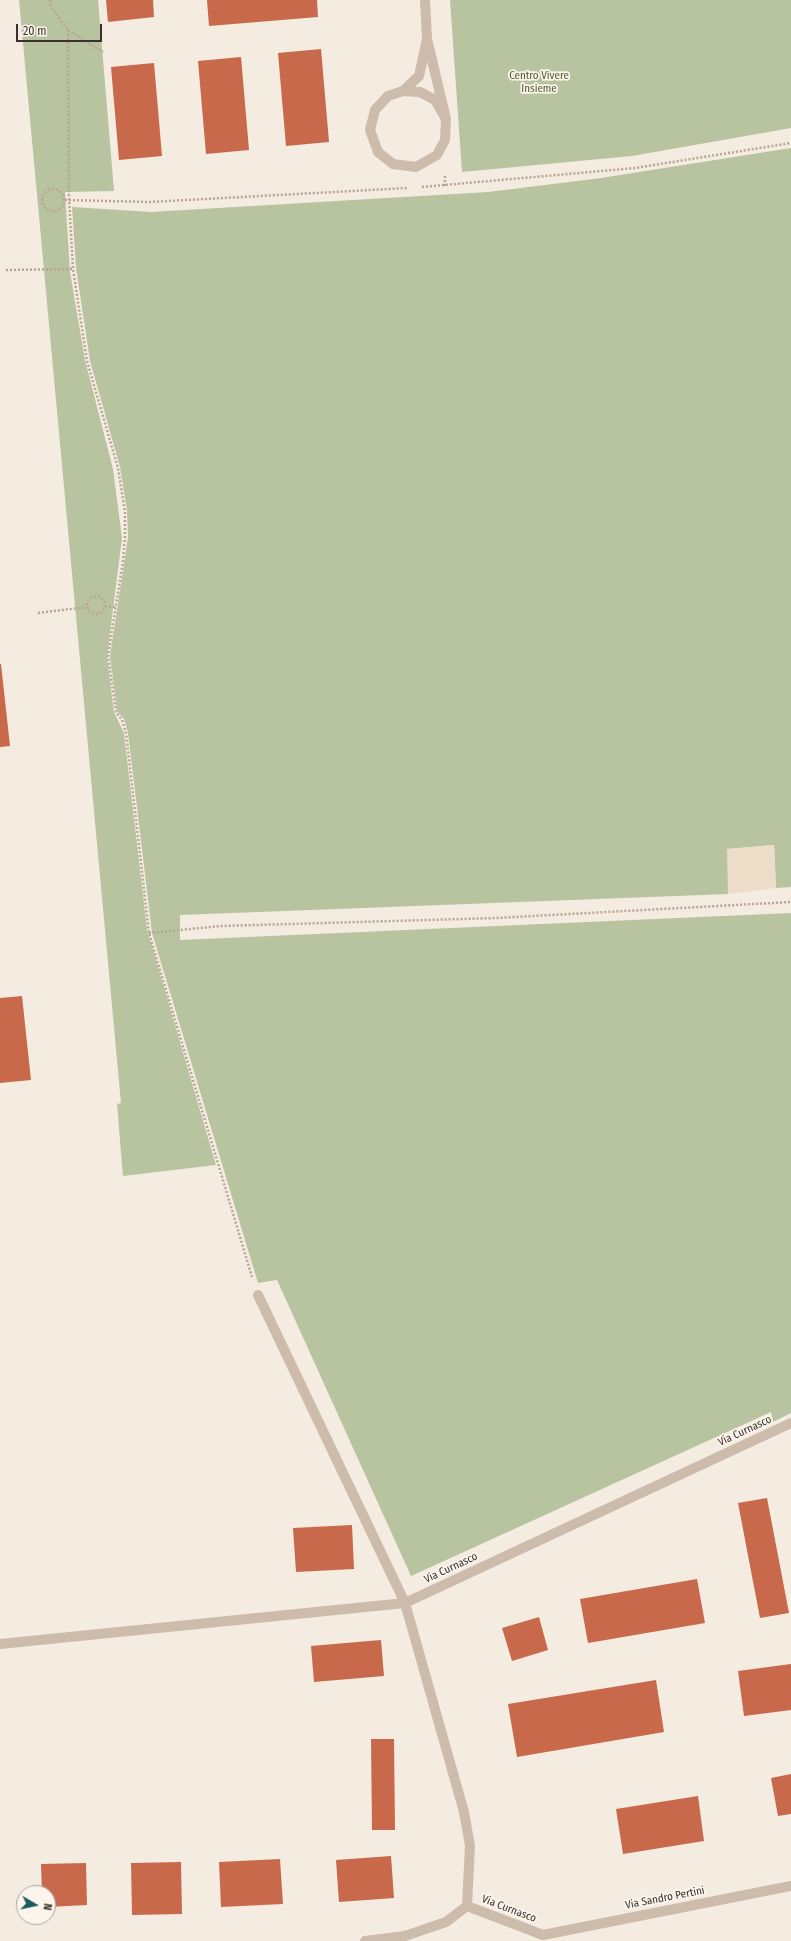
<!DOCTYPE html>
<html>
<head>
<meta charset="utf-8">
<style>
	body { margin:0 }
	#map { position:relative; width:791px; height:1941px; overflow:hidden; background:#f4ebe1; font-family:"Fira Sans Condensed",sans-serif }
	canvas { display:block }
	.north { position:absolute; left:16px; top:1885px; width:40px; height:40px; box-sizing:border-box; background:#fbf5ee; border:1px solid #aea6a0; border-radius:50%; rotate:99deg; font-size:11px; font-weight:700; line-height:16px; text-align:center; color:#3b302b }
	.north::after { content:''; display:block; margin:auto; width:14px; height:18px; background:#1f5a5e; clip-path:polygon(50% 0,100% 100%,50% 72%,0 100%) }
	.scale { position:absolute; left:16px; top:24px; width:86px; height:18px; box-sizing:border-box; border:2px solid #3b302b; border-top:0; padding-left:5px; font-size:12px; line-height:14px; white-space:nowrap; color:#3b302b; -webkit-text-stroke:3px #fbf5ee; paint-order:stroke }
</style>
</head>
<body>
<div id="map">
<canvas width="791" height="1941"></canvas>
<div class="north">N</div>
<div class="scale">20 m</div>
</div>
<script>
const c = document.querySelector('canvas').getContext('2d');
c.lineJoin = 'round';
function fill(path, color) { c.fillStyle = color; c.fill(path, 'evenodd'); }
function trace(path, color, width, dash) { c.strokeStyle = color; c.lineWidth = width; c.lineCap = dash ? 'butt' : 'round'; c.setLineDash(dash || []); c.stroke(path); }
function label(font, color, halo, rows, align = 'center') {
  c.font = font + ' "Fira Sans Condensed",sans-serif'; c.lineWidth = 3.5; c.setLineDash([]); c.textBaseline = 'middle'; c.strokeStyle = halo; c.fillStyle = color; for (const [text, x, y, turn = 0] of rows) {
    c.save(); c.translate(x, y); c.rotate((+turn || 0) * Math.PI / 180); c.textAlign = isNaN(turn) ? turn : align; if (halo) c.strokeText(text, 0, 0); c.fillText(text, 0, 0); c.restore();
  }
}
fill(new Path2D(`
	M19,0h79l16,191 -49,1 5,80 15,88 28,109 9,69 -15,119 7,55 10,21 23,196 69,236 -93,11 -6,-72 4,-1z
	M450,0h341v128l-159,28 -170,16z
	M791,148v739l-15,1 -2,-43 -46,4v45l-548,21v25l611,-27v500l-18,9 -2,-10 -360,164 -134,-296 -19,3 -106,-350 -24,-200 -4,-14 -7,-8 -7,-55 18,-119 -1,-26 -7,-44 -30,-106 -14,-93 -4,-61 79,5 337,-20 113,-14z`), '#b8c4a0');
fill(new Path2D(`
	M774,845l2,43 -48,6 -1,-45z`), '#ecdcc8');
fill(new Path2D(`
	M106,0h47l1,17 -46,5z
	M207,0h110l1,17 -109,9z
	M321,49l8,93 -43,4 -8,-93z
	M241,57l8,93 -43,4 -8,-93z
	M154,63l8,93 -43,4 -8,-93z
	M0,664h1l9,82 -10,1z
	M22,996l9,84 -31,3v-85z
	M767,1498l22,115 -29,5 -22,-115z
	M352,1525l2,44 -58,3 -3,-44z
	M697,1579l8,44 -117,20 -8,-44z
	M539,1617l9,33 -36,11 -10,-33z
	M381,1640l3,36 -70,6 -3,-36z
	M791,1664v46l-47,6 -6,-45z
	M656,1680l8,52 -147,25 -9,-53z
	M371,1739h23l1,91h-23z
	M791,1774v40l-13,2 -7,-38z
	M698,1796l6,45 -81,13 -7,-45z
	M391,1856l3,42 -55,4 -3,-42z
	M280,1859l3,45 -62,3 -2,-45z
	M181,1862l1,52 -50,1 -1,-52z
	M86,1863l1,42 -39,2v-14h-6l-1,-29z`), '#c8694b');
trace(new Path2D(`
	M50,0v5l18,25 1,169 4,70 14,92 31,107 7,44v25l-2,24 -15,95 8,56 6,8 4,13 23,200 103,344
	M68,30l35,22
	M445,186v-12
	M422,187l213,-19 156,-25
	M42 200a11 11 0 1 1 22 0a11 11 0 1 1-22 0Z
	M65,200l85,2 257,-14
	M6,270l67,-1
	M87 605a9 9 0 1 1 18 0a9 9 0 1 1-18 0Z
	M105,606l11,1
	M38,613l49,-6
	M149,933l72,-7 275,-8 295,-16`), '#b9a596', 2.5, [2, 2]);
trace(new Path2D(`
	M427,39l19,80 -1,21 -8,15 -21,12 -23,-3 -15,-12 -8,-22 5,-20 13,-14 15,-5 17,1 15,8 11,19
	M403,91l16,-15 8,-37 -2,-39
	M0,1644l405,-41 -147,-308
	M467,1906l3,-60 -6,-34 -59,-209 386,-180
	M543,1935l248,-49
	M365,1941l40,-5 41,-14 21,-16 76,29`), '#cdbbac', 10);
label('11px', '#4a5a2e', '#fbf5ee', [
	["Centro Vivere",539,76],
	["Insieme",539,89]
]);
label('11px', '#3b302b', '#fbf5ee', [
	["Via Curnasco",745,1431,-25],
	["Via Curnasco",451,1568,-25],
	["Via Sandro Pertini",665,1898,-11],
	["Via Curnasco",509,1909,21]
]);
</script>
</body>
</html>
